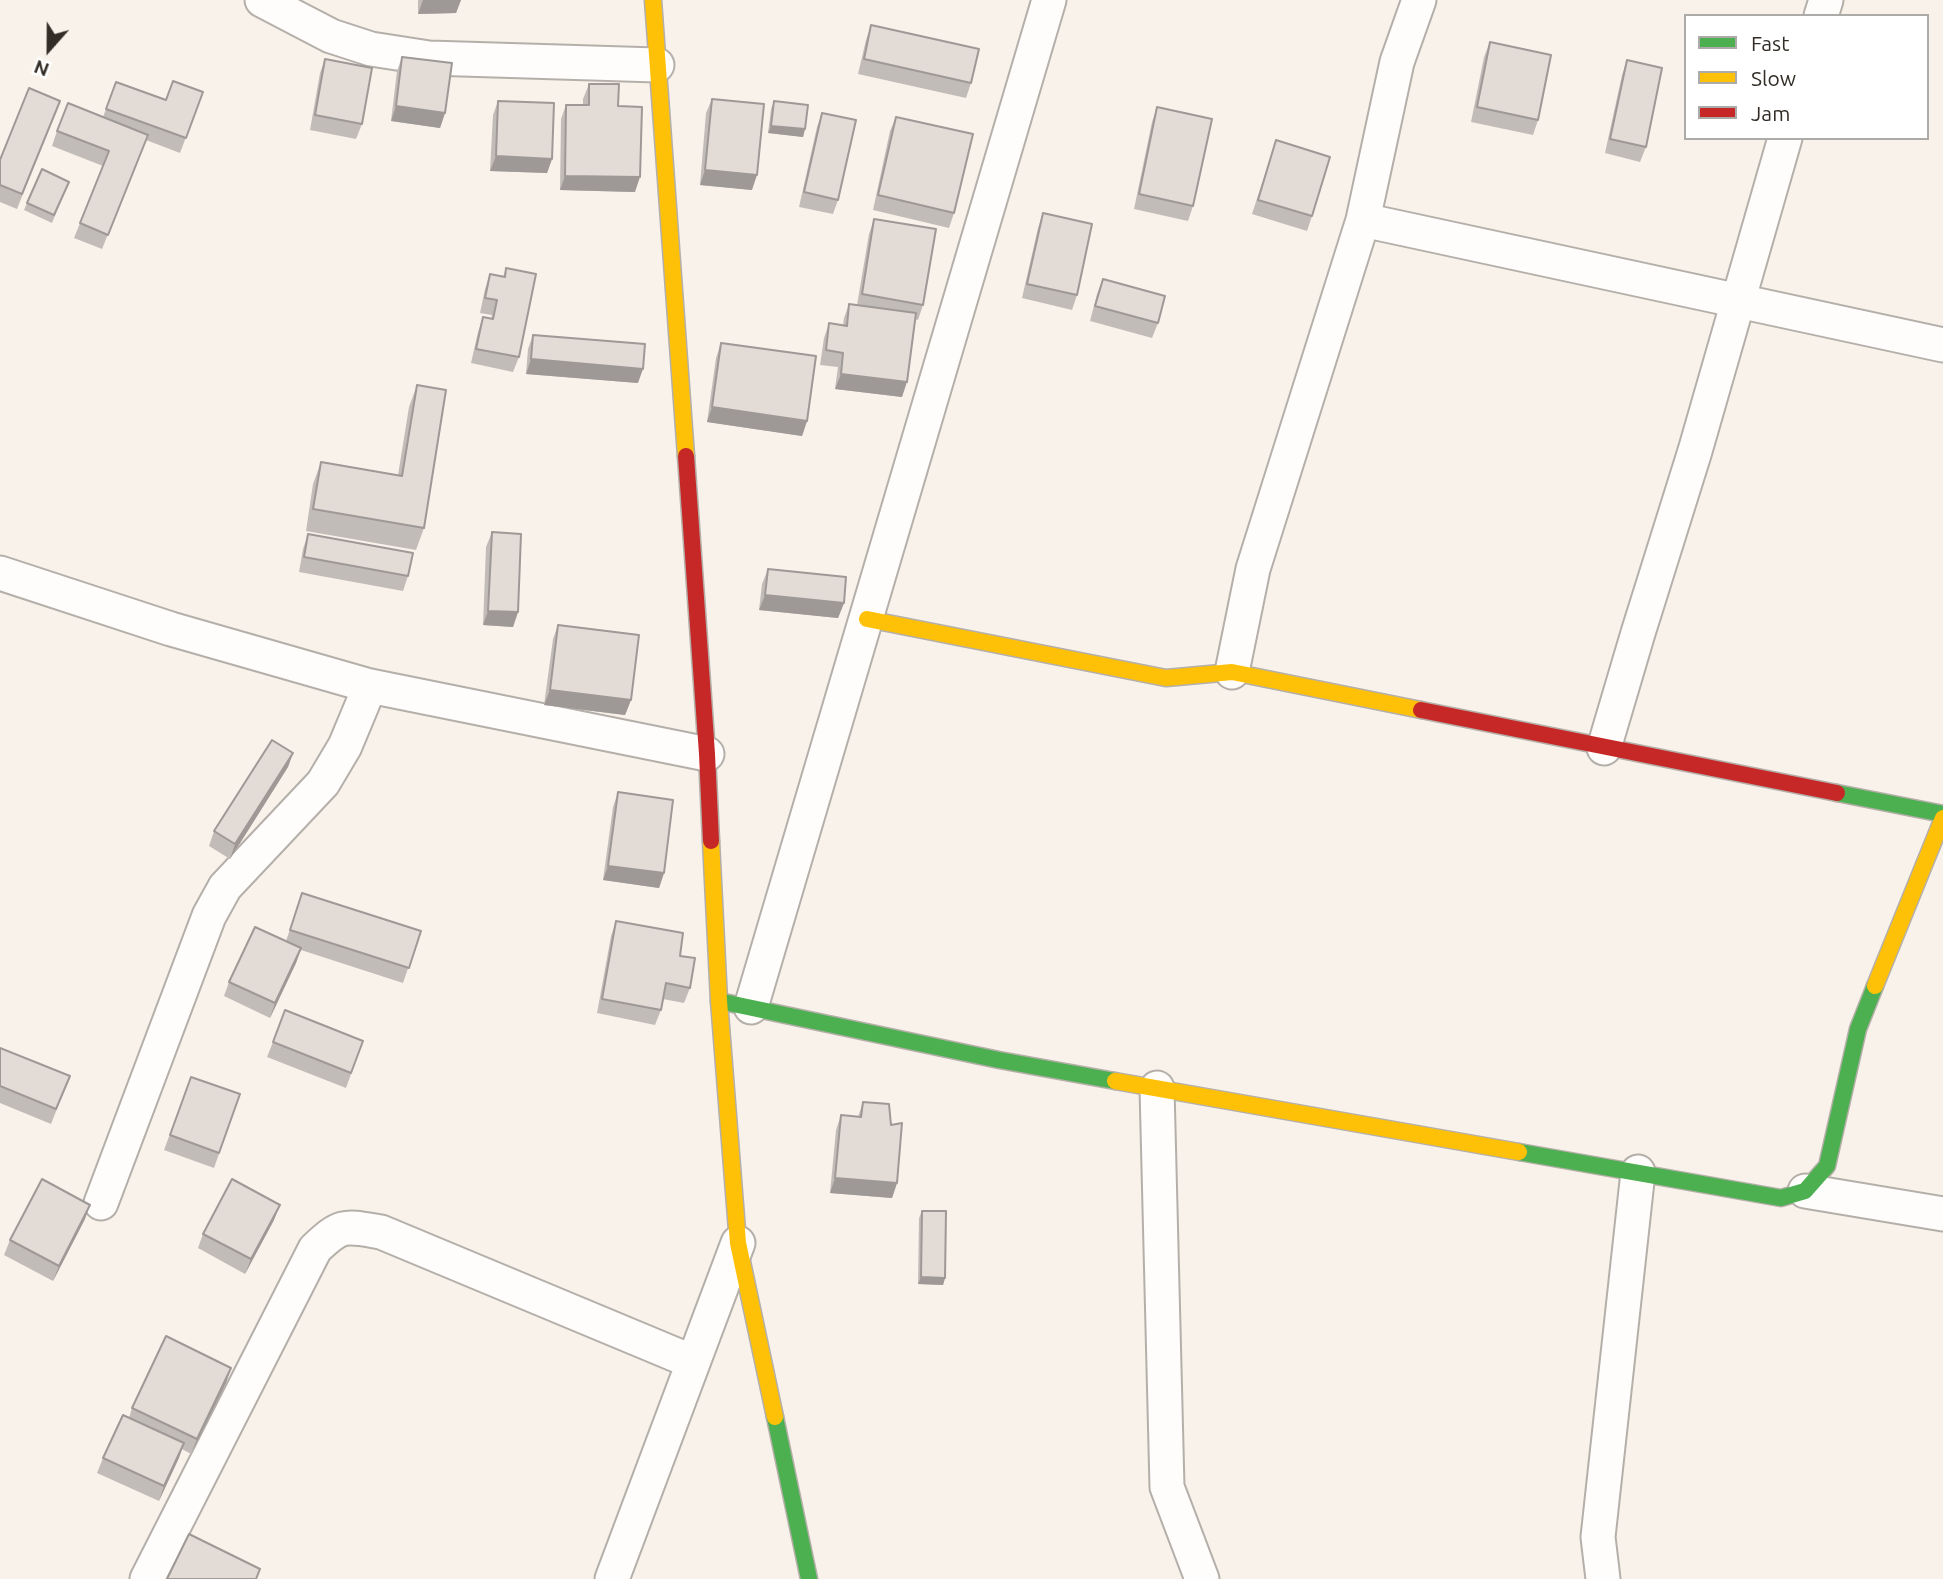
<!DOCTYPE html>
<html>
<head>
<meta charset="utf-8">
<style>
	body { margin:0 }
	#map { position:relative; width:1943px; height:1579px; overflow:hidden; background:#f8f2eb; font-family:Ubuntu,sans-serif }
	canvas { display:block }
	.legend { position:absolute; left:1684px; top:14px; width:245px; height:126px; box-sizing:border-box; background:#fff; border:2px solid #adaba8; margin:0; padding:9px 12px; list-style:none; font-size:21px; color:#322d26 }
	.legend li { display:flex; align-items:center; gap:14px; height:35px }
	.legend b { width:35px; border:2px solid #adaba8 }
	.north { position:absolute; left:14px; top:14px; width:70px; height:70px; -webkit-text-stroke:5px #fff; paint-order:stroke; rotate:201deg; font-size:19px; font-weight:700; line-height:28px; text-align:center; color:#322d26 }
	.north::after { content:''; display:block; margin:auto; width:24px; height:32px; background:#322d26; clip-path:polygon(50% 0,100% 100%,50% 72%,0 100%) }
</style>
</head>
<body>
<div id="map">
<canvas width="1943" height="1579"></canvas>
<ul class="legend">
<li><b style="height:9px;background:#4caf50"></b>Fast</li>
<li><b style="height:9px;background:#ffc107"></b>Slow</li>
<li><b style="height:9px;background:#c62828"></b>Jam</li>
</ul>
<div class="north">N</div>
</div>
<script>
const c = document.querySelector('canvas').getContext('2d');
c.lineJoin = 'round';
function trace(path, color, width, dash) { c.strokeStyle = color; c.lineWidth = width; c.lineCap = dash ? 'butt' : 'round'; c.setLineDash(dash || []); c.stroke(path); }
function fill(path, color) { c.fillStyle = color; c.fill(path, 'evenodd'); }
const street = new Path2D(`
	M262,0l69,36 40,13 58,9 228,7
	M1821,16l5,-16
	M1363,220l580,125
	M0,573l171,56 199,57 337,68
	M1232,672l21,-103 110,-349 34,-158 22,-62
	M1604,748l34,-115 57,-182 90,-313
	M751,1007l298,-1007
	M1157,1088l10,399 35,92
	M1805,1191l138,23
	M101,1203l108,-287 16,-29 98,-104 22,-37 25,-60
	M147,1579l168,-330c27,-26 30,-23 66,-17l312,130
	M612,1579l126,-336
	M1603,1579l-5,-42 40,-365`);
const fast = new Path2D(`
	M1837,793l106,21
	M719,1001l280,59 116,21
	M1519,1152l262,46 24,-7 22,-25 31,-137 17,-43
	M775,1417l34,162`);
const slow = new Path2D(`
	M653,0l33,456
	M867,619l299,59 66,-6 189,38
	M711,841l8,160 19,242 37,174
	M1875,986l68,-168
	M1115,1081l404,71`);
const jam = new Path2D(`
	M686,456l21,298 4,87
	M1421,710l416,83`);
trace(street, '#b5afa9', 37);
trace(fast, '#b5afa9', 19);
trace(slow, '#b5afa9', 19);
trace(jam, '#b5afa9', 19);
trace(street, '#fefdfc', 33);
trace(fast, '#4caf50', 16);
trace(slow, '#ffc107', 16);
trace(jam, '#c62828', 16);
fill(new Path2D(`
	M418,0h43l-5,13 -38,1z
	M871,25l100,58 -5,15 -108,-24 8,-34z
	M1490,42l48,78 -5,15 -62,-13 13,-65z
	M402,57l43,56 -5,15 -49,-7 6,-50z
	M325,59l37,65 -6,15 -46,-9 10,-57z
	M1627,60l19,87 -6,15 -35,-9 17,-78z
	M116,82l50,18 37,-8 -23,61 -34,-13 -44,109 -28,-11 29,-72 -51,-20 5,-15 46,-14z
	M589,84l29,22 17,86 -75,-2 1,-71 5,-14h17v-6z
	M712,99l40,91 -52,-5 6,-72z
	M60,101l-43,108 -17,-7v-42z
	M498,101l54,58 -5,14 -57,-2 3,-56z
	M774,101l31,28 -2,8 -35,-4 3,-24z
	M1157,107l36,99 -5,15 -54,-12 18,-87z
	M822,113l16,87 -5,14 -34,-7 18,-80z
	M896,117l58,96 -5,15 -76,-18 17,-79z
	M1276,140l36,76 -5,15 -55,-17z
	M66,189l-14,34 -28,-13 3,-7z
	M1043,213l34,82 -5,15 -50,-12 16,-70z
	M874,219l49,86 -5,15 -3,-1 -13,78 -67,-8 3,-22 -18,-2 4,-27 5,-15 14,2 1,-7 5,-14 8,1 12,-71z
	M506,268l13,89 -6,15 -42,-9 7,-31 5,-15 8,2 1,-4 -12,-2 5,-24 5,-15 13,3z
	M1103,279l55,44 -6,15 -62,-17 7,-27z
	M533,335l105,48 -112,-9 2,-25z
	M721,343l86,78 -5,15 -95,-14 9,-64z
	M417,385l7,143 -8,22 -110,-19 7,-47 8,-22 77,13 11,-68z
	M492,532l26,80 -5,15 -30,-2 3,-78z
	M308,534l100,42 -5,15 -104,-19 4,-23z
	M768,569l76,34 -6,15 -79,-8 3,-26z
	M558,625l73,75 -6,15 -81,-10 9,-66z
	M293,753l-5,14 -58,92 -21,-13 5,-15z
	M618,792l46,81 -5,15 -56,-8 10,-73z
	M302,893l119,38 -18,52 -102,-33 -5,13 -26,55 -46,-22 5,-14 57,-41z
	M616,921l74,67 -6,15 -21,-4 -2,11 -6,15 -58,-12 14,-77z
	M363,1041l-17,47 -79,-31 6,-15z
	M0,1048l70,28 -19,48 -51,-21z
	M191,1077l49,17 -26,74 -50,-18z
	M863,1102l34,81 -5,15 -62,-5 6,-63 5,-15 17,2z
	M922,1211l23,67 -2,7 -25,-1 1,-66z
	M85,1219l-32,62 -49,-26 6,-15z
	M274,1220l-29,54 -47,-26 5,-14z
	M231,1368l-5,15 -35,71 -9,-5 -23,52 -62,-28 6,-15 26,-40 3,-10z`), '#c2bcb8');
fill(new Path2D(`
	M423,0h38l-5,13 -38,1z
	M396,106l49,7 -5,15 -49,-7z
	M771,126l34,3 -2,8 -35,-4z
	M496,156l56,3 -5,14 -57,-2z
	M705,170l52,5 -5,15 -52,-5z
	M565,176l75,1 -5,15 -75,-2z
	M531,359l112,10 -5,14 -112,-9z
	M841,374l66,8 -5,15 -67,-8z
	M712,407l95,14 -5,15 -95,-14z
	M765,595l79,8 -6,15 -79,-8z
	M488,611l30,1 -5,15 -30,-2z
	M550,690l81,10 -6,15 -81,-10z
	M293,753l-5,14 -58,92 5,-15z
	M608,866l56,7 -5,15 -56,-8z
	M301,948l-5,15 -26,55 5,-15z
	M835,1178l62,5 -5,15 -62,-5z
	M90,1205l-5,14 -32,62 6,-15z
	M280,1205l-6,15 -29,54 6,-15z
	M921,1277l24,1 -2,7 -25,-1z
	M231,1368l-5,15 -35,71 6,-15z
	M184,1443l-5,15 -20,43 5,-15z`), '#9e9996');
const building = new Path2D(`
	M871,25l108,24 -8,34 -107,-24z
	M1490,42l61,13 -13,65 -61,-13z
	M402,57l50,6 -7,50 -49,-7z
	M325,59l47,9 -10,56 -47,-9z
	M1627,60l35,8 -16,79 -36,-8z
	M173,81l30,11 -17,46 -80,-29 10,-27 50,18z
	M589,84h30l-1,22 24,1 -2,70 -75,-1 1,-71h23z
	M29,88l31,13 -38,93 -22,-9v-25z
	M712,99l52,5 -7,71 -52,-5z
	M498,101l56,2 -2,56 -56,-3z
	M774,101l34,4 -3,24 -34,-3z
	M68,103l80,32 -40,100 -28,-12 29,-72 -52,-20z
	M1157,107l55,12 -19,87 -54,-12z
	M822,113l34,7 -18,80 -34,-8z
	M896,117l77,17 -19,79 -76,-18z
	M1276,140l54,17 -18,59 -54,-16z
	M42,169l27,13 -15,33 -27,-12z
	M1043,213l49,11 -15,71 -50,-11z
	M874,219l62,10 -13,76 -61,-11z
	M506,268l30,6 -17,83 -43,-8 7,-32 10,2 4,-19 -12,-2 5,-24 15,3z
	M1103,279l62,17 -7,27 -63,-17z
	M849,304l67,9 -9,69 -66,-8 2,-21 -17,-3 3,-27 18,3z
	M533,335l112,9 -2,25 -112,-10z
	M721,343l95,13 -9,65 -95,-14z
	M417,385l29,5 -22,138 -111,-19 8,-47 81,14z
	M492,532l29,2 -3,78 -30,-1z
	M308,534l105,19 -5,23 -104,-19z
	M768,569l78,8 -2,26 -79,-8z
	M558,625l81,10 -8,65 -81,-10z
	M272,740l21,13 -58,91 -21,-13z
	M618,792l55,8 -9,73 -56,-7z
	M302,893l119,38 -12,37 -119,-38z
	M616,921l67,12 -3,23 15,2 -5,30 -24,-5 -5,27 -59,-11z
	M255,927l46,21 -26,55 -46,-21z
	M285,1010l78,31 -12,32 -78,-31z
	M0,1048l70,28 -14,33 -56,-23z
	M191,1077l49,17 -21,59 -49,-18z
	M863,1102l26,2 2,21 11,-2 -5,60 -62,-5 6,-63 20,2z
	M42,1179l48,26 -31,61 -49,-26z
	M232,1179l48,26 -29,54 -48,-25z
	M922,1211h24l-1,67 -24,-1z
	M166,1336l65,32 -34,71 -65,-31z
	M123,1415l61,28 -20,43 -61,-28z
	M189,1534l71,35 -4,10h-89z`);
fill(building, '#e2dbd6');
trace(building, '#9e9996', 2);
</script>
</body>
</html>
